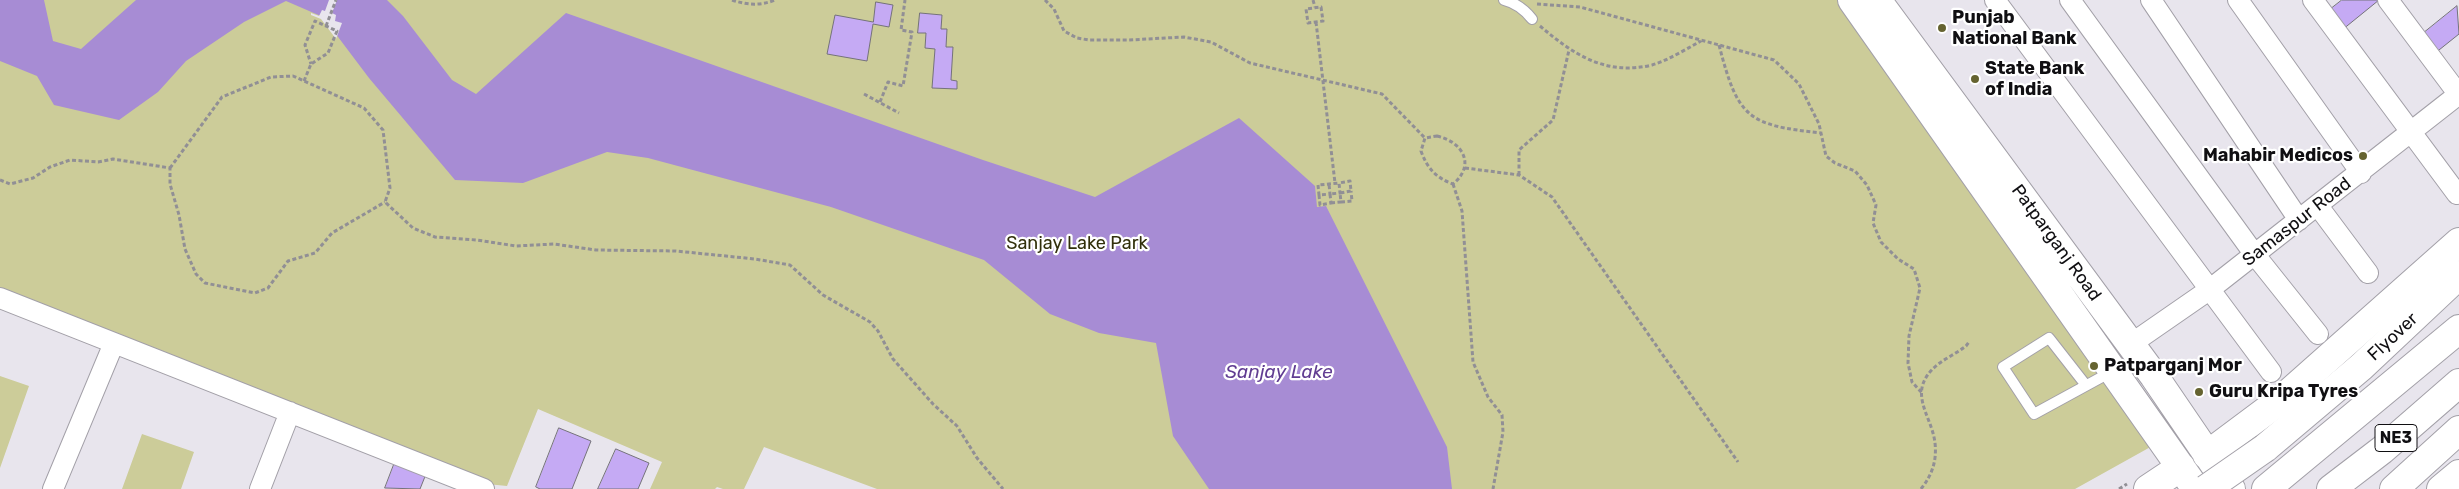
<!DOCTYPE html>
<html>
<head>
<meta charset="utf-8">
<style>
	body { margin:0 }
	canvas { display:block; background:#e8e5ed }
</style>
</head>
<body>
<canvas width="2459" height="489"></canvas>
<script>
const c = document.querySelector('canvas').getContext('2d');
c.lineJoin = 'round';
function fill(path, color) { c.fillStyle = color; c.fill(path, 'evenodd'); }
function trace(path, color, width, dash) { c.strokeStyle = color; c.lineWidth = width; c.lineCap = dash ? 'butt' : 'round'; c.setLineDash(dash || []); c.stroke(path); }
function label(font, color, halo, rows, align = 'center') {
  c.font = font + ' Rubik,sans-serif'; c.lineWidth = 4.5; c.setLineDash([]); c.textBaseline = 'middle'; c.strokeStyle = halo; c.fillStyle = color; for (const [text, x, y, turn = 0] of rows) {
    c.save(); c.translate(x, y); c.rotate((+turn || 0) * Math.PI / 180); c.textAlign = isNaN(turn) ? turn : align; if (halo) c.strokeText(text, 0, 0); c.fillText(text, 0, 0); c.restore();
  }
}
fill(new Path2D(`
	M0,0h1838l316,445 -79,44h-1198l-113,-42 -20,42h-21l-6,-2 -2,2h-65l12,-27 -124,-53 -31,77 -40,-4 -467,-184z
	M0,376l29,10 -29,82z
	M142,434l52,18 -13,37h-59z`), '#cc9');
fill(new Path2D(`
	M0,0h44l9,41 28,8 55,-49h251l16,16 49,64 24,14 90,-81 417,147 112,37 144,-79 76,68 2,21 9,-1 121,241 5,42h-243l-36,-53 -17,-93 -57,-10 -49,-19 -66,-54 -153,-53 -183,-49 -41,-6 -84,31 -68,-3 -86,-102 -46,-61 -37,-16 -42,21 -58,39 -28,31 -39,28 -65,-15 -17,-29 -37,-15z`), '#a78cd4');
fill(new Path2D(`
	M329,0h8l-5,13 4,2 -1,6 7,2 -6,16 -15,-20 -10,-4v-2l8,3 3,-6 3,1z`), '#e8e5ed');
const building = new Path2D(`
	M2342,0h37l-37,30 -15,-18z
	M876,2l17,3 -4,22 -16,-3 -6,37 -40,-7 8,-39 38,7z
	M2457,6l2,28 -25,20 -14,-18z
	M920,13l22,2 -1,14h6l-1,18h7l-2,33 6,1v8l-25,-1 3,-39 -10,-1 1,-15h-8z
	M559,428l32,13 -19,48h-32l-4,-2z
	M616,449l33,14 -11,26h-40z
	M395,462l31,12 -6,15 -35,-1z`);
fill(building, '#c5aaf4');
trace(building, '#75737a', 1);
const lane = new Path2D(`
	M1504,0c12,3 20,9 28,19
	M2085,384l-36,-46 -46,29 31,47 77,-42`);
const street = new Path2D(`
	M1995,0l276,372
	M2070,0l185,255 63,79
	M2151,0l148,220
	M2238,0l123,173
	M2313,0l144,194
	M2388,0l71,95
	M2318,206l50,67
	M0,298l484,191
	M2131,344l78,-54 250,-196
	M53,489l61,-146
	M260,489l30,-77`);
const secondary = new Path2D(`
	M1852,0l344,489
	M1877,0l277,376 77,113
	M2207,455l75,-56 177,-157
	M2148,489l33,-22
	M2441,489l18,-15`);
const highway = new Path2D(`
	M2265,448l96,-81 98,-92
	M2266,489l193,-160
	M2331,489l51,-39 77,-67
	M2394,489l65,-59`);
trace(lane, '#a3a0a8', 12);
trace(street, '#a3a0a8', 22);
trace(secondary, '#a3a0a8', 30);
trace(highway, '#a3a0a8', 30);
trace(new Path2D(`
	M732,0c15,5 28,6 43,0
	M1045,0l9,9 10,22 13,7 12,2h40l55,-3 27,5 39,21 132,31 43,44
	M1313,0l2,7
	M1537,4l43,3 194,53 25,24 20,40 7,32 9,7 20,8 12,14 9,20 -3,18 8,19 17,17 16,10 6,19 -11,48 -1,27 4,19 10,11
	M1321,7l2,14 -15,2 -2,-14z
	M1316,22l19,161
	M326,26l10,-26
	M1540,26c34,29 66,50 112,39 17,-5 34,-16 49,-24
	M1719,45c19,73 28,80 102,88
	M304,81l7,-17 17,-11 9,-22 -22,-10 -10,24 6,19
	M864,94l35,19
	M880,102l8,-20 15,4 9,-54 -11,-2 4,-30
	M1437,136c26,6 39,29 16,48 -17,-6 -26,-16 -32,-33l4,-13z
	M170,168l52,-71 49,-20 22,-1 71,32 19,22 7,58 -5,14 28,26 22,9 42,3 39,6 38,-2 42,6 80,1 79,8 35,6 33,30 47,27 8,9 15,28 40,45 24,22 20,32 26,31
	M1465,168l54,7 33,22 186,265
	M1519,175v-25l34,-30 16,-70
	M0,180l10,4 23,-6 17,-11 20,-7 28,2 15,-3 57,9v16l9,31 6,34 11,25 9,9 50,10 13,-5 20,-27 27,-8 17,-20 53,-31
	M1453,184l9,27 11,151 15,35 14,18 1,17 -10,57
	M1319,195l1,10 11,-2 -1,-9 10,-1 -1,-10 -21,2 1,10 11,-1 -1,-10
	M1341,202l11,-1 -1,-10
	M1331,203l10,-1 -1,-9 11,-2 -1,-10 -11,2
	M1921,489c11,-14 16,-28 14,-46 -3,-28 -30,-51 2,-78 9,-7 20,-12 29,-19l3,-4
	M2119,489l8,-5`), '#918f95', 3, [4, 2.5]);
trace(lane, '#fff', 10);
trace(street, '#fff', 20);
trace(secondary, '#fff', 28);
trace(highway, '#fff', 28);
const highwayBridge = new Path2D(`
	M2206,489l59,-41`);
trace(highwayBridge, '#a3a0a8', 30, []);
trace(highwayBridge, '#fff', 28);
for (const [x, y, r, color] of [
	[1942,28,5,"#656330"],
	[1975,79,5,"#656330"],
	[2363,156,5,"#656330"],
	[2094,366,5,"#656330"],
	[2199,392,5,"#656330"]
]) { const dot = new Path2D(); dot.arc(x, y, r, 0, 2 * Math.PI); c.fillStyle = color; c.fill(dot); trace(dot, '#fff', 2); }
for (const [x, y, w] of [
	[2396,438,42]
]) { const box = new Path2D(); box.roundRect(x - w / 2, y - 13.5, w, 27, 4); c.fillStyle = '#fff'; c.fill(box); trace(box, '#100f12', 1); }
label('bold 16px', '#100f12', null, [
	["NE3",2396,438]
]);
label('bold 18px', '#100f12', '#fff', [
	["Punjab",1952,18],
	["National Bank",1952,39],
	["State Bank",1985,69],
	["of India",1985,90],
	["Mahabir Medicos",2353,156,"right"],
	["Patparganj Mor",2104,366],
	["Guru Kripa Tyres",2209,392]
], 'left');
label('18px', '#100f12', '#fff', [
	["Samaspur Road",2297,222,-38],
	["Patparganj Road",2056,243,54],
	["Flyover",2393,337,-43]
]);
label('18px', '#32300c', '#fff', [
	["Sanjay Lake Park",1077,244]
]);
label('italic 19px', '#613d92', '#fff', [
	["Sanjay Lake",1279,373]
]);
</script>
</body>
</html>
